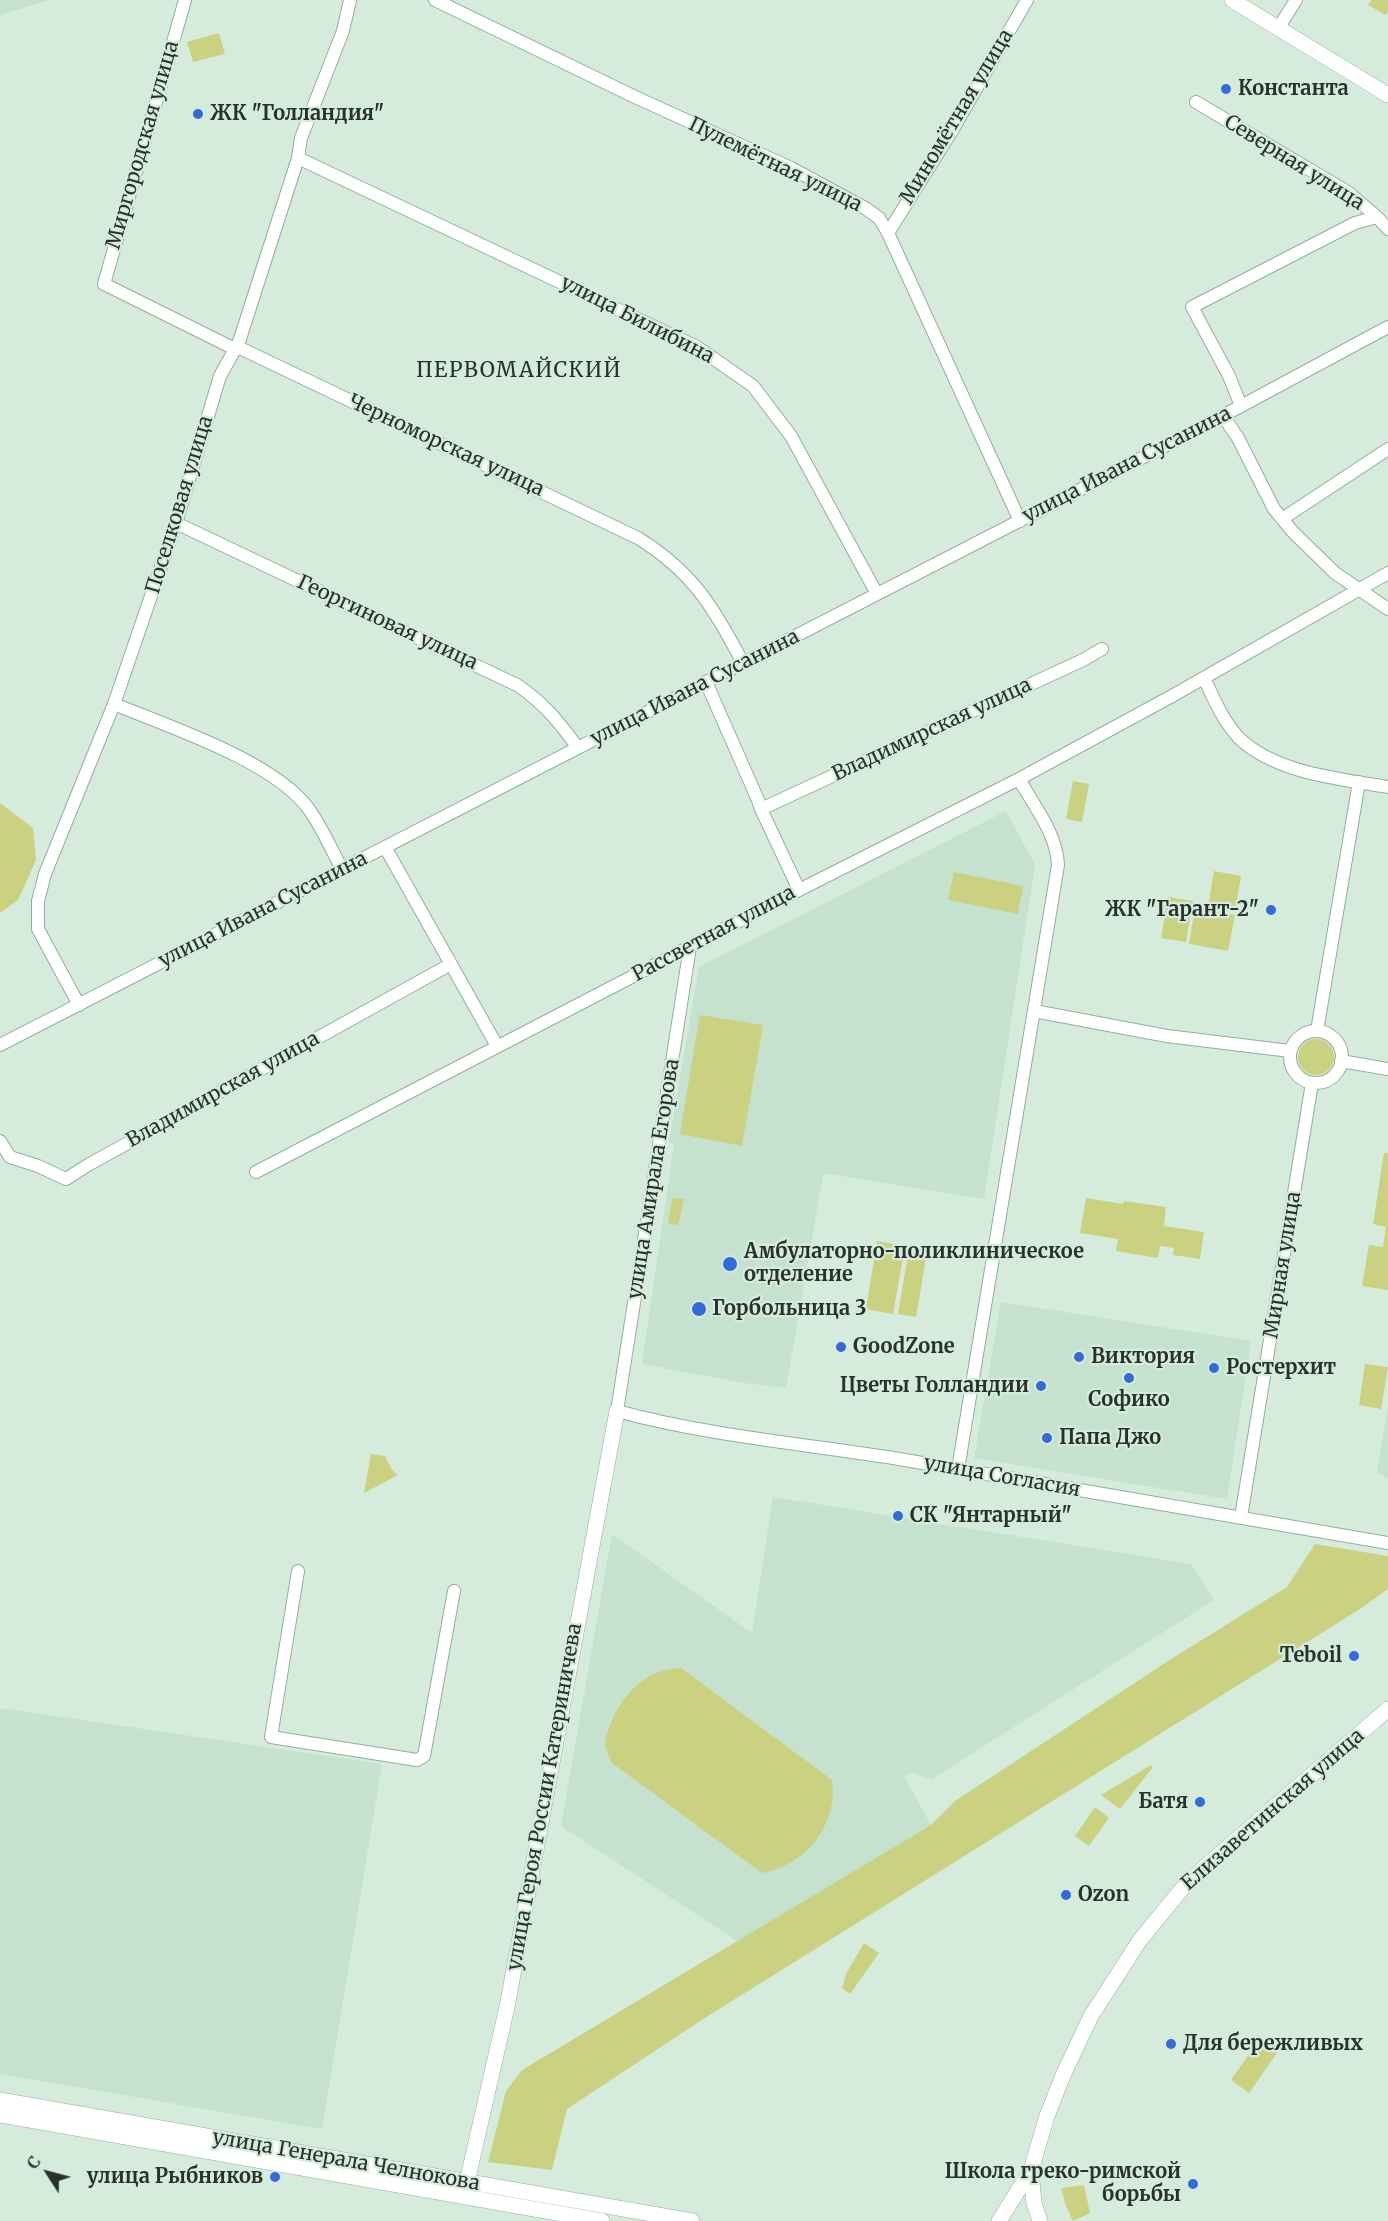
<!DOCTYPE html>
<html>
<head>
<meta charset="utf-8">
<style>
	body { margin:0 }
	#map { position:relative; width:1388px; height:2221px; overflow:hidden; background:#d5ecdc; font-family:Merriweather,serif }
	canvas { display:block }
	.north { position:absolute; left:18px; top:2143px; width:60px; height:60px; -webkit-text-stroke:4px #d5ecdc; paint-order:stroke; rotate:306deg; font-size:16px; font-weight:700; line-height:24px; text-align:center; color:#28312b }
	.north::after { content:''; display:block; margin:auto; width:21px; height:27px; background:#28312b; clip-path:polygon(50% 0,100% 100%,50% 72%,0 100%) }
</style>
</head>
<body>
<div id="map">
<canvas width="1388" height="2221"></canvas>
<div class="north">С</div>
</div>
<script>
const c = document.querySelector('canvas').getContext('2d');
c.lineJoin = 'round';
function fill(path, color) { c.fillStyle = color; c.fill(path, 'evenodd'); }
function trace(path, color, width, dash) { c.strokeStyle = color; c.lineWidth = width; c.lineCap = dash ? 'butt' : 'round'; c.setLineDash(dash || []); c.stroke(path); }
function label(font, color, halo, rows, align = 'center') {
  c.font = font + ' Merriweather,serif'; c.lineWidth = 4.5; c.setLineDash([]); c.textBaseline = 'middle'; c.strokeStyle = halo; c.fillStyle = color; for (const [text, x, y, turn = 0] of rows) {
    c.save(); c.translate(x, y); c.rotate((+turn || 0) * Math.PI / 180); c.textAlign = isNaN(turn) ? turn : align; if (halo) c.strokeText(text, 0, 0); c.fillText(text, 0, 0); c.restore();
  }
}
fill(new Path2D(`
	M0,0h49l-49,15z
	M1006,811l29,54 -51,334 -155,-25 -6,1 -37,213 -42,-5 -102,-19 32,-220 -5,-2 30,-175z
	M1001,1302l250,39 -24,158 -253,-41z
	M1388,1407v71l-11,-6z
	M773,1497l418,67 23,36 -282,179 -20,-6 -8,3 27,49 -192,117 -178,-116 51,-292 140,99z
	M0,1708l382,56 -60,365 -322,-55z`), '#c4e2ce');
fill(new Path2D(`
	M1372,0h16v12l-2,3 -18,-10z
	M219,33l6,21 -32,8 -6,-20z
	M1073,781l16,3 -7,38 -16,-3z
	M0,803l33,25 3,32 -18,40 -18,13z
	M1214,871l27,5 -6,35 -27,-4z
	M954,872l69,14 -5,28 -70,-14z
	M1168,897l25,4 -7,41 -25,-4z
	M1195,908l40,7 -7,36 -39,-7z
	M700,1015l63,10 -21,121 -62,-12z
	M1298 1057a18 18 0 1 1 36 0a18 18 0 1 1-36 0Z
	M1384,1153h4v137l-26,-4 7,-41 14,2 3,-20 -13,-3z
	M672,1198l12,1 -6,26 -10,-1z
	M1086,1198l37,6 1,-3 42,6 -2,19 40,6 -4,27 -27,-4 1,-7 -14,-2 -2,12 -42,-7 2,-12 -38,-6z
	M877,1241l28,5 -12,68 -27,-5z
	M909,1249l18,3 -11,65 -18,-3z
	M1365,1364l23,3 -7,42 -22,-4z
	M371,1454l14,2 7,14 6,5 -34,18z
	M1315,1544l73,12v33l-28,20 -660,412 -133,88 -15,61 -64,-8 18,-71 16,-21 409,-245 24,-24 213,-140 119,-74z
	M681,1668l151,112c6,45 -26,85 -70,93l-150,-110c-2,-5 -6,-13 -7,-18 0,-6 4,-17 6,-23 14,-30 35,-53 70,-54z
	M1151,1765l2,2 -33,42 -19,-14z
	M1095,1807l14,11 -20,28 -14,-10z
	M864,1943l15,10 -29,41 -8,-6 5,-16z
	M1259,2040l18,13 -28,40 -18,-13z
	M1084,2185l6,28 -17,8 -7,-15 -5,-18z`), '#cad181');
const minor = new Path2D(`
	M185,0l-81,284 131,65h7l23,11 373,178c55,34 76,70 105,125
	M435,0l198,96 158,72 74,40 14,10 9,15 132,288
	M1279,27l17,-27
	M1196,102l153,91 28,24 11,12
	M298,158l399,189 56,39 38,50 86,158
	M888,233l65,-104 74,-129
	M1241,406l-12,-30 -37,-69 163,-84 22,-6
	M1223,416l15,22 36,71 19,23 42,41 53,36
	M1282,519l106,-70
	M176,523l341,162c27,18 42,37 61,63
	M1204,678c10,21 19,43 35,60 36,35 101,41 149,49
	M706,682l52,118 3,9 38,81
	M114,704c56,23 159,57 194,104 14,19 23,41 34,61
	M761,809l322,-149 19,-11
	M385,847l112,199
	M690,947l-73,464c92,25 188,33 282,48 163,27 326,57 489,84
	M79,1005l-41,-76v-28l7,-27 69,-170 62,-181 44,-147 19,-34 59,-184 3,-20 42,-107 7,-31
	M1034,1011l133,25 123,15
	M1290 1057a26 26 0 1 1 52 0a26 26 0 1 1-52 0Z
	M1317,1031l42,-249
	M0,1045l1202,-618 186,-100
	M1341,1061l47,8
	M0,1141l10,16 28,9 28,13 22,-14 363,-201
	M256,1172l543,-282 220,-111 153,-83 216,-123
	M958,1469l100,-604c-1,-31 -24,-59 -39,-86
	M1241,1517l71,-434
	M298,1571l-27,166 146,23 7,-4 30,-165`);
const major = new Path2D(`
	M1232,0l156,95
	M0,2100l692,121
	M0,2115l602,106
	M1031,2170l3,33 6,18
	M467,2182l40,-175 110,-596
	M999,2221l32,-51 16,-54 17,-43 27,-57 49,-76 41,-50 25,-24 182,-157`);
trace(minor, '#96ac9d', 14);
trace(major, '#96ac9d', 16);
trace(minor, '#fff', 12);
trace(major, '#fff', 15);
for (const [x, y, r, color] of [
	[1226,89,6,"#346bd9"],
	[198,114,6,"#346bd9"],
	[1271,910,6,"#346bd9"],
	[730,1264,8,"#346bd9"],
	[699,1309,8,"#346bd9"],
	[841,1347,6,"#346bd9"],
	[1079,1357,6,"#346bd9"],
	[1214,1368,6,"#346bd9"],
	[1129,1378,6,"#346bd9"],
	[1041,1386,6,"#346bd9"],
	[1047,1438,6,"#346bd9"],
	[898,1516,6,"#346bd9"],
	[1354,1656,6,"#346bd9"],
	[1200,1802,6,"#346bd9"],
	[1066,1895,6,"#346bd9"],
	[1171,2044,6,"#346bd9"],
	[275,2177,6,"#346bd9"],
	[1193,2184,6,"#346bd9"]
]) { const dot = new Path2D(); dot.arc(x, y, r, 0, 2 * Math.PI); c.fillStyle = color; c.fill(dot); trace(dot, '#d5ecdc', 2); }
label('bold 20px', '#28312b', '#d5ecdc', [
	["Константа",1238,89],
	["ЖК \"Голландия\"",210,114],
	["ЖК \"Гарант-2\"",1259,910,"right"],
	["Амбулаторно-поликлиническое",744,1252],
	["отделение",744,1275],
	["Горбольница 3",712,1309],
	["GoodZone",853,1347],
	["Виктория",1091,1357],
	["Ростерхит",1226,1368],
	["Цветы Голландии",1029,1386,"right"],
	["Софико",1129,1400,"center"],
	["Папа Джо",1059,1438],
	["СК \"Янтарный\"",910,1516],
	["Teboil",1342,1656,"right"],
	["Батя",1188,1802,"right"],
	["Ozon",1078,1895],
	["Для бережливых",1183,2044],
	["Школа греко-римской",1181,2172,"right"],
	["борьбы",1181,2195,"right"],
	["улица Рыбников",263,2177,"right"]
], 'left');
label('20px', '#28312b', '#d5ecdc', [
	["Миномётная улица",957,117,-59],
	["Миргородская улица",143,145,-74],
	["Северная улица",1294,163,32],
	["Пулемётная улица",775,165,26],
	["улица Билибина",637,320,27],
	["Черноморская улица",446,446,25],
	["улица Ивана Сусанина",1127,465,-27],
	["Поселковая улица",180,505,-73],
	["Георгиновая улица",387,623,25],
	["улица Ивана Сусанина",695,688,-27],
	["Владимирская улица",932,730,-25],
	["улица Ивана Сусанина",263,910,-27],
	["Рассветная улица",714,934,-28],
	["Владимирская улица",223,1090,-29],
	["улица Амирала Егорова",654,1179,-81],
	["Мирная улица",1283,1265,-81],
	["улица Согласия",1002,1477,10],
	["улица Героя России Катериничева",545,1797,-80],
	["Елизаветинская улица",1273,1810,-41],
	["улица Генерала Челнокова",346,2161,10]
]);
c.letterSpacing = '1.5px';
label('21px', '#28312b', '#d5ecdc', [
	["ПЕРВОМАЙСКИЙ",519,371]
]);
c.letterSpacing = '0px';
</script>
</body>
</html>
